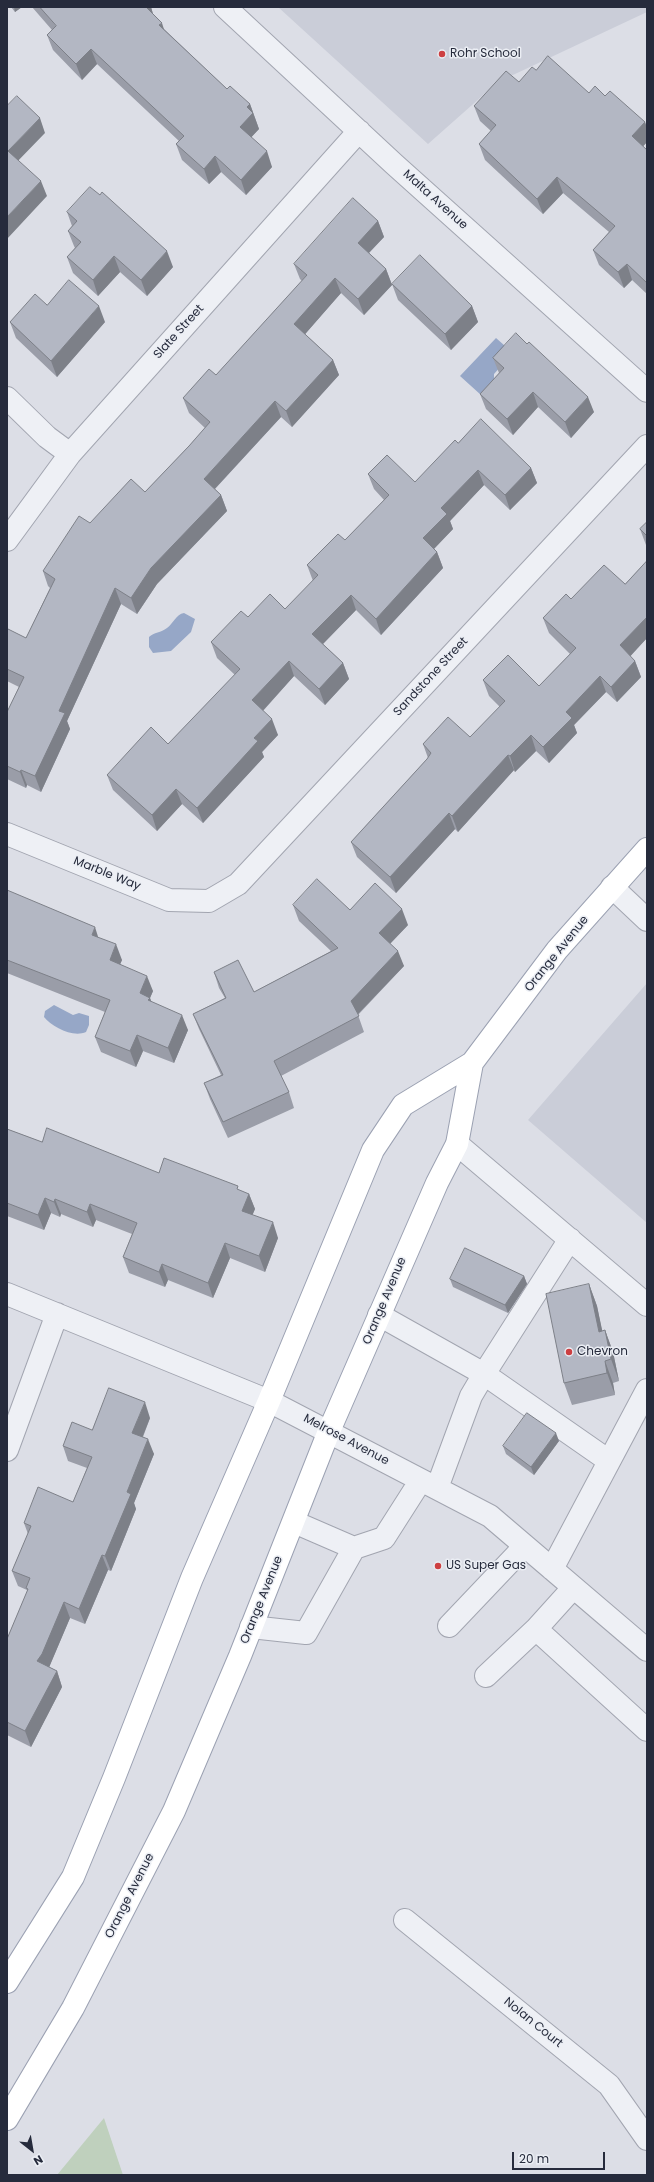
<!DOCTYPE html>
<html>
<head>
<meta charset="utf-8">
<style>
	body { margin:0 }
	#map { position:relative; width:654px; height:2182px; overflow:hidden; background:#dcdee6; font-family:Poppins,sans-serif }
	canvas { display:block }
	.frame { position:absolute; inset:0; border:8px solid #262b3c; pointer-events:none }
	.north { position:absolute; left:12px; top:2130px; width:40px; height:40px; -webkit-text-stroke:3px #ebeef4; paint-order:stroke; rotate:149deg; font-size:11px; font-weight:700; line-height:16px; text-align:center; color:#262b3c }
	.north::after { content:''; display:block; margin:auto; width:14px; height:18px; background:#262b3c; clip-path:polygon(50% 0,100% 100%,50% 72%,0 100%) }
	.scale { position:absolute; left:512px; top:2152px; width:93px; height:18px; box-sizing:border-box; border:2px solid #262b3c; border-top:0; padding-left:5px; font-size:12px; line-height:14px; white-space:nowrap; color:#262b3c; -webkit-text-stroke:3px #ebeef4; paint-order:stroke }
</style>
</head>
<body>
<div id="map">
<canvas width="654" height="2182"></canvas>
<div class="frame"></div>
<div class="north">N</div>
<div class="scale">20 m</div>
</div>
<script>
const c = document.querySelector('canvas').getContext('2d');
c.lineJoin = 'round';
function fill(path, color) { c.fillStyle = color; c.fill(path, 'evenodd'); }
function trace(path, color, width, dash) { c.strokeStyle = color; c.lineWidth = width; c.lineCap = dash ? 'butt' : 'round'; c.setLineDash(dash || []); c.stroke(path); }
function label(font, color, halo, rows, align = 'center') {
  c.font = font + ' Poppins,sans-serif'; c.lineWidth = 3; c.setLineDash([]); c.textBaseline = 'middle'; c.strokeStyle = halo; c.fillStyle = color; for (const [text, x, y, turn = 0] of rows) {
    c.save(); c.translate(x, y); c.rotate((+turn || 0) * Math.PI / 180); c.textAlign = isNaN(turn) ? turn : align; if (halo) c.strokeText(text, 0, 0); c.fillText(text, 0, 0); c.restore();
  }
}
fill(new Path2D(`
	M278,7h369v5l-149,70 -70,62z
	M647,983v240l-119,-103z`), '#cacdd8');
fill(new Path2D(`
	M104,2118l19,57h-66z`), '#bfd0bd');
fill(new Path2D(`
	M496,338l17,15 -19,21v7l-13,14 -21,-19z
	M184,613l11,6 -4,13 -20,19 -18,2 -4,-6v-10c5,-5 12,-4 18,-9 6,-4 9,-14 17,-15z
	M54,1005l19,10 6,-2 10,3v9l-3,7c-13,6 -34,-5 -42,-15l1,-6z`), '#96a7c7');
const minor = new Path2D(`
	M225,7l169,157 253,227
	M7,398l40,39 23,17
	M7,540l63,-86 289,-323
	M7,834l162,66 40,1 29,-17 409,-438
	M612,887l35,33
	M457,1144l190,161
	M570,1239l-86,135 125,87
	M7,1294l262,107 221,115 157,134
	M379,1315l105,59 -13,22 -34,92
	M7,1450l50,-136
	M294,1522l60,26 30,-10 37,-58
	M552,1569l95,-179
	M573,1588l-37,41 111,101
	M449,1626l76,-80
	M251,1627l55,6 48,-85
	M486,1676l50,-47
	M405,1920l204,165 38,54`);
const major = new Path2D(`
	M7,1982l66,-105 41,-99 78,-200 77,-177 104,-251 30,-45 69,-42 85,-113 90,-101
	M7,2119l66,-111 101,-197 66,-155 89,-225 108,-248 20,-39 15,-81`);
trace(minor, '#a2a5b0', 24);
trace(major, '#9ba1b2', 24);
trace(minor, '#eef0f5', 22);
trace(major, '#fff', 22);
fill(new Path2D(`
	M11,7h11l-7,5z
	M32,7h119l2,7 11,15 63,60 23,15 9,25 -8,8 21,30 -26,28 -25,-23 -12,12 -27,-24 -6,-16 3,-3 -82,-77 -15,16 -29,-30 -6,-15 5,-5z
	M536,70l53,23 16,3 40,26 2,6v14l-4,4 4,4v144l-15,-14 -8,8 -25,-23 -6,-15 16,-18 -46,-39 -20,21 -58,-54 -6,-16 12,-13 -11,-10 -6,-15 45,-24z
	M67,212l106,55 -26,29 -27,-24 -22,24 -25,-23 -6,-16 8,-9 -1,-2 -6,-15 4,-5z
	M378,221l6,16 -15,16 17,16 6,16 -28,30 -23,-22 -36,41 28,26 6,15 -47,52 -11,-10 -66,72 6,6 6,16 -70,73 -20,30 -16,-10 -54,117 3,8 -29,63 -14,-7 -1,3 -19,-9v-67l12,-25 -12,-6v-49l19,6 24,-50 -2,-2 -5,-15 47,-48 55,-31 44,-46 16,-18 -16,-15 -6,-15 33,-23 86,-94 -2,-2 -6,-15z
	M392,284l80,22 6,16 -27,28 -53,-50z
	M10,322h95l-48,55 -41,-39z
	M493,358l101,54 -23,26 -33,-31 -25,28 -27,-26 -6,-15 19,-21z
	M458,443l73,25 6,15 -27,27 -26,-25 -34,36 3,8 -19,20 3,3 6,16 -62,67 -25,-25 -33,34 20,19 6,16 -24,26 -31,-29 -31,35 15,24 -16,17 2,5 -61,66 -21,-19 -25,27 -44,-41 -6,-15 61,-31 67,-69 -18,-17 -6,-16 37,-25 37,-8 28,-28 -6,-16 38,-25 39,-40 -10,-11 -6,-15 47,8z
	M647,522v24l-1,-1 -6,-16z
	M647,561v77l-17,18 5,5 6,16 -24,25 -11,-10 -32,33 3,8 -28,30 -13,-12 -21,21 -1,-2 -56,62 -3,-3 -59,64 -39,-36 -6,-15 77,-84 -5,-14 47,-7 30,-30 -11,-11 -6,-16 56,6 31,-32 -21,-21 -6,-15 28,-19 54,-15z
	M7,890l91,47 24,23 -2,4 33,27 -3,7 1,4 37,28 -14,33 -31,-12 -7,16 -35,-15 -6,-15 10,-25 -98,-39z
	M293,905l57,5 58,15 -18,19 14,22 -46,49 6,17 -83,44 8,16 5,16 -66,30 -18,-39 -6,-16 17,-8 -22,-46 -6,-15 32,-16 -6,-10 -5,-16 40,20 77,-41 -32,-30z
	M7,1129l35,13 117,31 80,17 10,4 6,15 -3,6 26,23 -13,34 -35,-14 -17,40 -45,-18 -3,7 -36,-14 -6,-16 9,-23 -36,-14 -3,7 -32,-13 -1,3 -9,-4 -7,17 -37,-14z
	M524,1276l3,8 -19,29 -55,-26 -3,-8z
	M589,1284l8,22 5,25 3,-1 8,22 6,29 -6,2 2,12 -43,10 -8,-22z
	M150,1418l-7,19 11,17 -20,49 2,6 -25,62 -3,-1 -23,54 -15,-6 -21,49 8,4 5,16 -31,60 -24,-12v-96l20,-47v-2l-9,-4 -6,-15 16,-37 -4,-11 49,-21 14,-34 -19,-7 -5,-15 29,-16z
	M559,1441l-25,34 -28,-21 -3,-8z`), '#9a9da8');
fill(new Path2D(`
	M14,7h8l-7,5z
	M144,7h7l2,7 -5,5z
	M162,23l5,16 -8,-14z
	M91,49l6,15 -15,16 -6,-16z
	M250,104l9,25 -13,14 -6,-16 7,-20z
	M40,118l5,15 -32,33 -5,-15z
	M645,122l2,6v14l-9,10 -6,-16z
	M267,151l5,16 -26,28 -5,-15z
	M215,156l6,16 -12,12 -5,-15z
	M557,177l6,16 -20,21 -6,-15z
	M41,181l6,15 -40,43v-22z
	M378,221l6,16 -21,22 -5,-16z
	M167,251l6,16 -26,29 -6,-16z
	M114,256l6,16 -22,24 -5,-16z
	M627,264l5,16 -8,8 -6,-16z
	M386,269l6,16 -28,30 -6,-16z
	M335,278l6,15 -41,47 -6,-16z
	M99,306l6,16 -48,55 -6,-16z
	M472,306l6,16 -27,28 -6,-16z
	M333,360l6,15 -47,52 -6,-16z
	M533,392l5,15 -25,28 -6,-16z
	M588,397l6,15 -23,26 -6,-16z
	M275,401l6,16 -71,77 -6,-15z
	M531,468l6,15 -27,27 -5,-15z
	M478,470l6,15 -34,36 3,8 -24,25 -6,-16 18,-30z
	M221,495l6,16 -70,73 -20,30 -6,-16 20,-30z
	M437,552l6,16 -62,67 -5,-16z
	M115,588l6,16 -54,117 3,8 -29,63 -6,-16 24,-65z
	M351,595l5,15 -38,39 -6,-15z
	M647,617v21l-21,23 -6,-16z
	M289,661l5,15 -36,40 -6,-16z
	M635,661l6,16 -24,25 -6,-15z
	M343,663l6,16 -24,26 -6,-16z
	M600,676l6,16 -32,33 3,8 -28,30 -6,-16 23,-35z
	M272,719l6,16 -16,17 2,5 -61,66 -6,-15 57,-70z
	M531,735l5,16 -21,21 -5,-16z
	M508,755l6,15 -56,62 -6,-16z
	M21,770l6,15 -1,3 -6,-16z
	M176,789l6,15 -25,27 -5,-16z
	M449,813l6,16 -59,64 -6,-16z
	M402,909l6,16 -23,24 -6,-16z
	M95,927l5,16 -8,-8z
	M116,944l6,16 -7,16 -5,-16z
	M398,951l6,15 -48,50 -5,-15z
	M147,976l6,15 -3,7 6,15 -16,-20z
	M182,1015l6,15 -14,33 -6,-15z
	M137,1035l6,16 -7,16 -6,-16z
	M249,1194l6,15 -7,17 -6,-15z
	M45,1198l6,15 -7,17 -6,-15z
	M55,1199l6,15 -1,3 -6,-15z
	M90,1204l6,16 -3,7 -6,-15z
	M273,1222l5,16 -13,34 -6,-16z
	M225,1243l5,15 -17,40 -5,-15z
	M162,1264l6,16 -3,7 -6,-15z
	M524,1276l3,8 -19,29 -3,-8z
	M589,1284l8,22 10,47 -8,-21z
	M605,1330l8,22 6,29 -8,-22z
	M605,1361l8,22 2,12 -8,-22z
	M145,1402l5,16 -12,30 -6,-15z
	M556,1433l3,8 -25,34 -3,-8z
	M148,1439l6,15 -20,49 2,6 -25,62 -6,-15 22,-64z
	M102,1555l6,15 -23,54 -6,-15z
	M64,1602l6,16 -22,52 -11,-9z
	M57,1671l5,16 -31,60 -6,-16z`), '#7d8088');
const building = new Path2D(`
	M40,7h106l16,16 -3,2 68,64 3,-3 20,18 -3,3 6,6 -13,14 27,24 -26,29 -26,-24 -11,13 -28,-25 8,-8 -93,-87 -15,15 -29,-29 9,-9z
	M548,56l41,37 6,-7 10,10 5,-5 35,31 -13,14 15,14v133l-20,-19 -9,8 -25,-22 22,-24 -58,-49 -20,22 -58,-55 17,-19 -22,-19 32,-35 13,11 13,-15 4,3z
	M17,96l23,22 -32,33 33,30 -34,36v-111z
	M90,187l10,8 2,-3 65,59 -26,29 -27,-24 -21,24 -26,-23 14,-15 -13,-11 9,-10 -10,-9z
	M353,198l25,23 -20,22 28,26 -28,30 -23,-21 -41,46 39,36 -47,51 -11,-10 -71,78 17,16 -70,73 -20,30 -16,-10 -56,123 6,2 -30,63 -14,-6 -1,2 -13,-6v-54l17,-35 -17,-8v-37l1,-3 18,9 29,-59 -12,-8 36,-55 11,7 41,-44 14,13 44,-46 21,-24 -27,-24 26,-29 7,6 91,-100 -13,-11z
	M420,255l52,51 -27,28 -53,-50z
	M69,280l30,26 -48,55 -41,-39 25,-28 12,11z
	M516,333l11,11 2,-2 59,55 -23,25 -32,-30 -26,27 -27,-25 24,-26 -11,-10z
	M481,419l50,49 -26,27 -27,-25 -37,38 6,6 -24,24 14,14 -61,67 -25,-24 -39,39 31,29 -24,26 -30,-28 -37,39 20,19 -18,19 4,3 -61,67 -21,-19 -24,26 -45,-40 44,-48 17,17 72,-75 -29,-27 30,-31 7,6 22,-23 15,15 33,-34 -11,-10 31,-31 7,6 44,-45 -21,-21 19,-19 28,27 40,-42 3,3z
	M647,522v14l-7,-7z
	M647,561v56l-27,28 15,16 -24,26 -11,-11 -34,36 6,6 -29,29 -12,-12 -21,21 -2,-1 -56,61 -3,-3 -59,64 -39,-35 76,-83 4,-6 -8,-9 25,-27 22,20 35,-36 -22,-21 25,-25 31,31 37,-38 -33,-30 23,-24 5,5 33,-34 21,19z
	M317,879l33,31 25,-27 27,26 -23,24 19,18 -47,50 8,15 -85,45 15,31 -66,30 -19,-39 19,-8 -30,-61 33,-16 -12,-26 24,-12 16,32 84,-44 -45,-43z
	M7,890l88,37 -3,8 24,9 -6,16 37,16 -7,17 10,5 -2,2 34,15 -14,33 -31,-13 -7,16 -35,-14 15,-37 -103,-40z
	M47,1128l112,45 5,-15 74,28 -1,3 12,5 -7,17 31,11 -14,34 -34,-13 -17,40 -46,-19 -3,8 -36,-15 14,-34 -47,-19 -3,8 -32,-13 -1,3 -9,-4 -7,17 -31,-12v-74l35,13z
	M465,1248l59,28 -19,29 -55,-26z
	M589,1284l10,48 6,-2 6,29 -6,2 2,12 -43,10 -18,-89z
	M109,1388l36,14 -13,31 16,6 -21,53 4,2 -26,62 -3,-1 -23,54 -15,-7 -22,52 -5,7 20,10 -32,60 -18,-9v-83l21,-50 -2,-1 4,-10 -18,-7 19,-45 -7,-3 14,-36 35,15 19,-45 -29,-11 9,-24 20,8z
	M527,1413l29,20 -25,34 -28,-21z`);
fill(building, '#b3b7c3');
trace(building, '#7d8088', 1);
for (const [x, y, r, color] of [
	[442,54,4,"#cd3f41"],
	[569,1352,4,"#cd3f41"],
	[438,1566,4,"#cd3f41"]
]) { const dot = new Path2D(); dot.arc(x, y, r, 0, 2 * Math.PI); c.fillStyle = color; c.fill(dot); trace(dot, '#ebeef4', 1.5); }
label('12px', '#262b3c', '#ebeef4', [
	["Rohr School",450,54],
	["Chevron",577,1352],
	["US Super Gas",446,1566]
], 'left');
label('12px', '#262b3c', '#ebeef4', [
	["Malta Avenue",435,200,42],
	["Slate Street",179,332,-48],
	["Sandstone Street",431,677,-47],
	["Marble Way",107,874,22],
	["Orange Avenue",557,954,-51],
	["Orange Avenue",385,1301,-67],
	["Melrose Avenue",346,1440,28],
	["Orange Avenue",262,1600,-68],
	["Orange Avenue",130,1896,-63],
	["Nolan Court",533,2023,39]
]);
</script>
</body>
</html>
